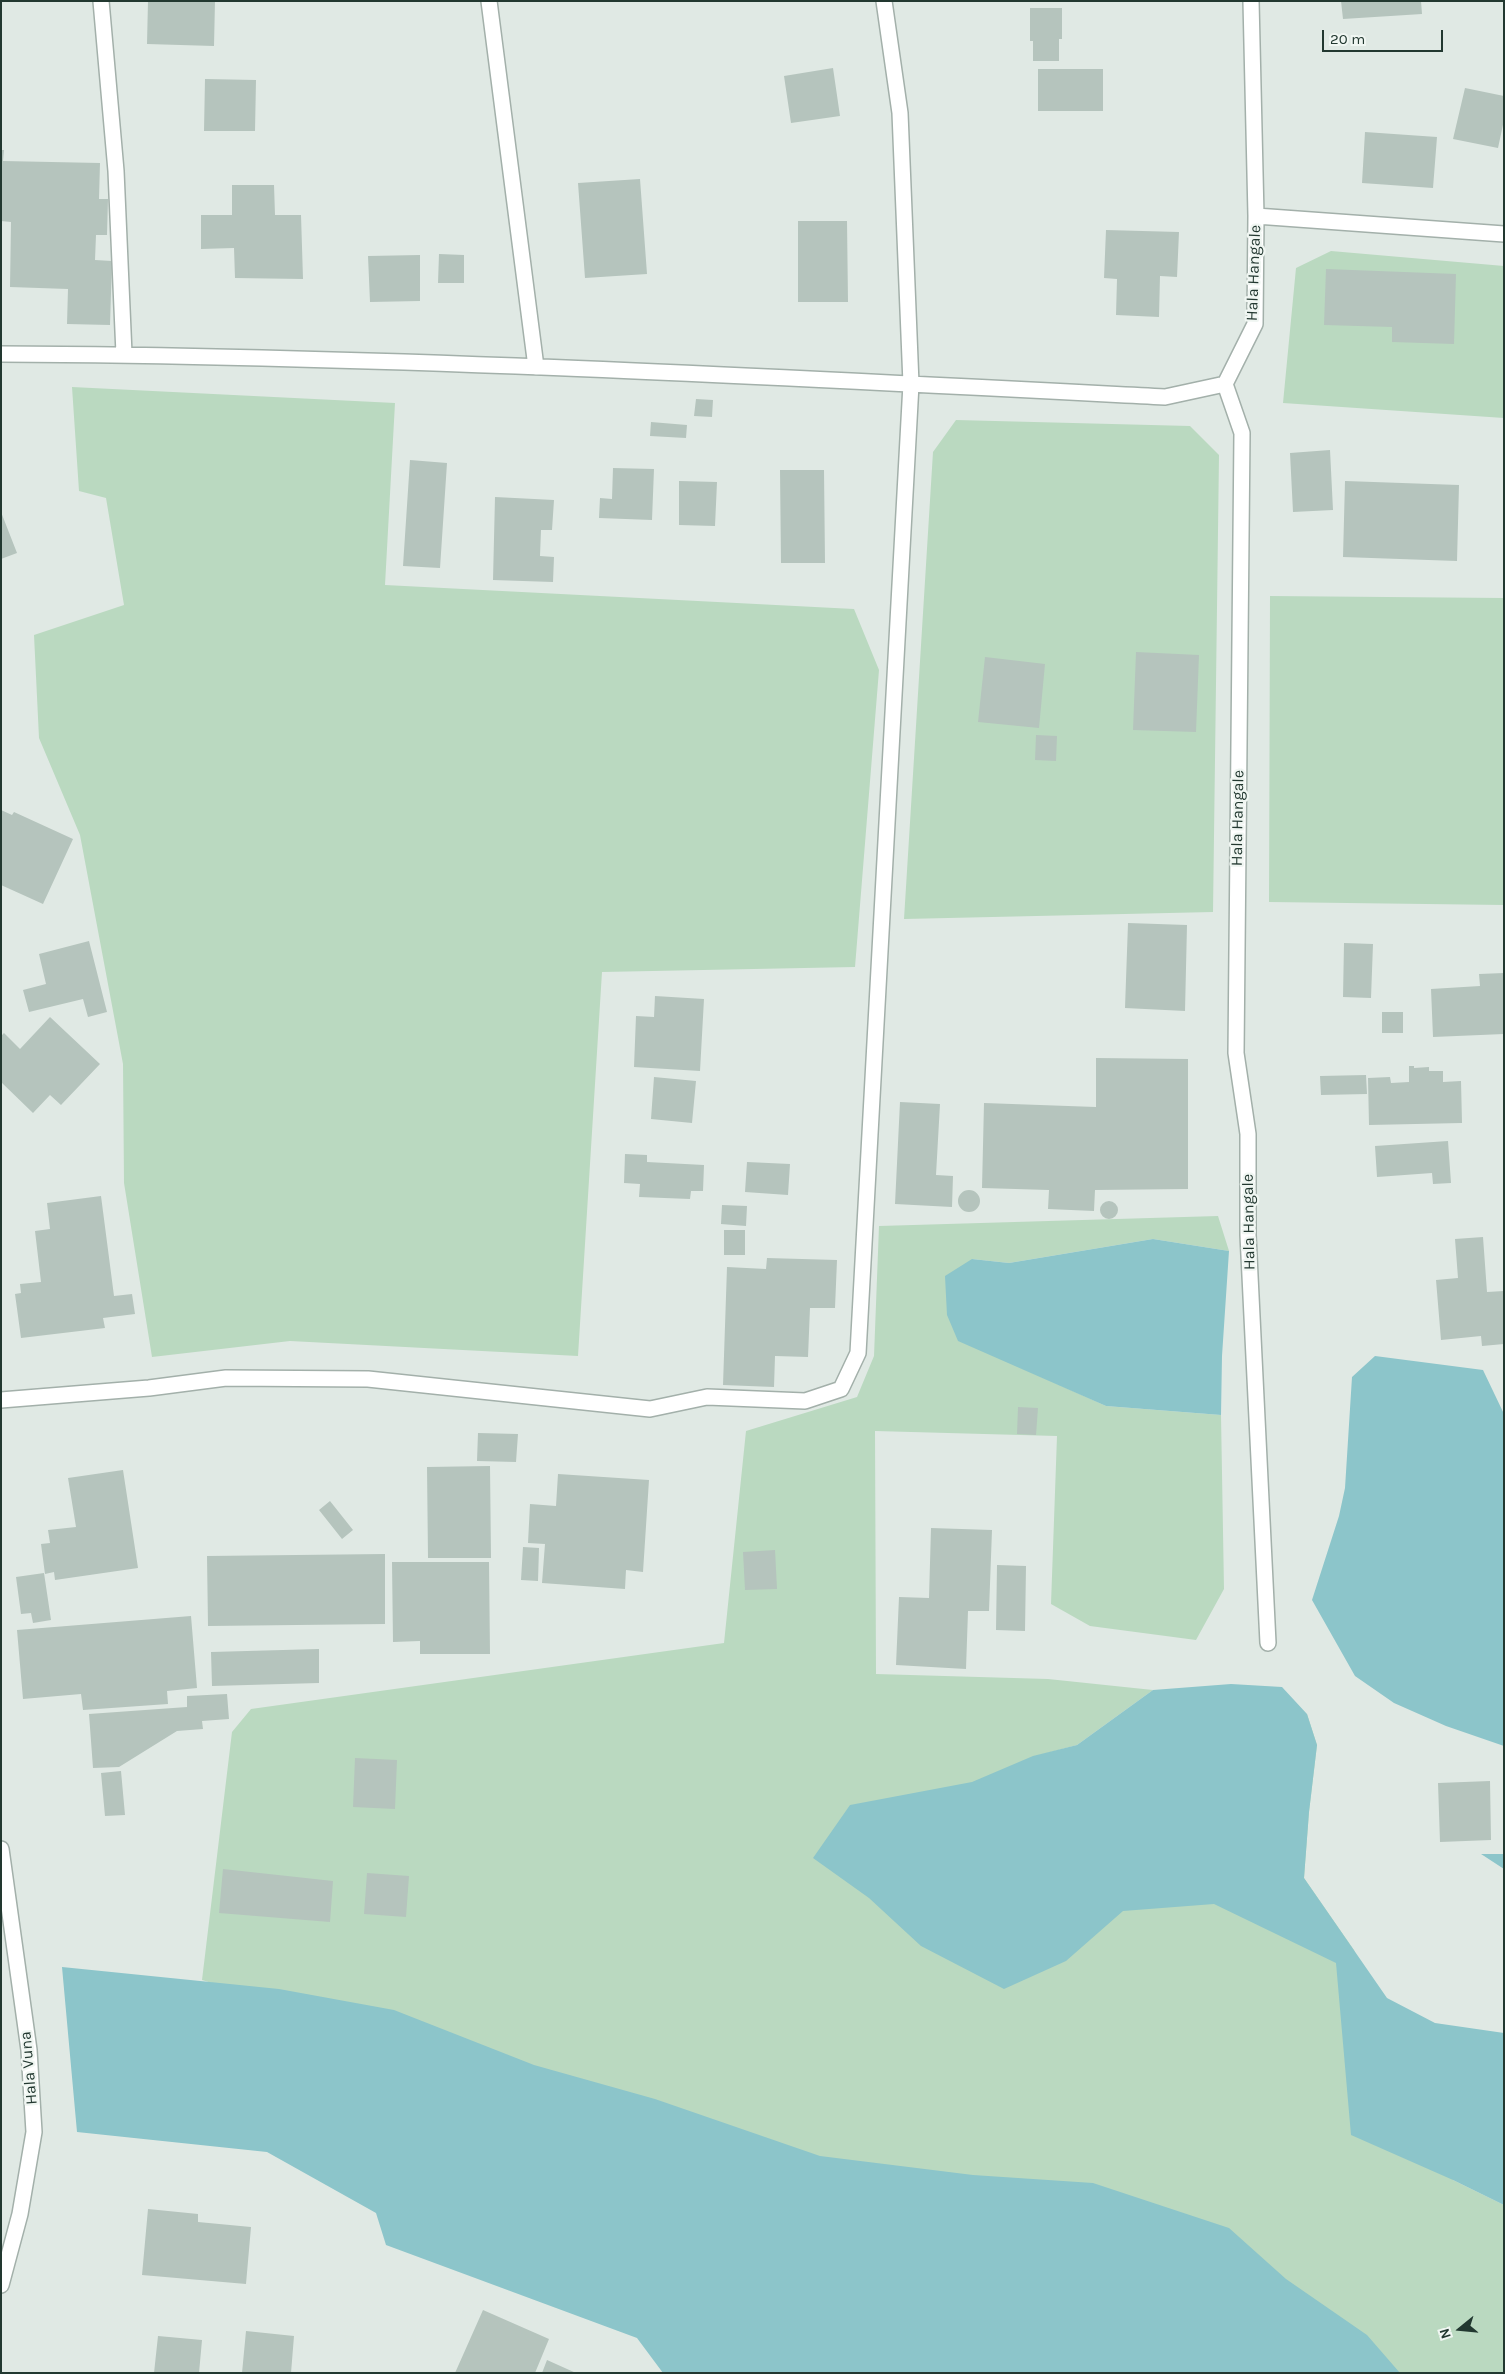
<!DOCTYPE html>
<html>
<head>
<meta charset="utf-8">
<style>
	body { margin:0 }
	#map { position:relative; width:1505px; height:2374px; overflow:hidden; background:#e0e9e4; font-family:Karla,sans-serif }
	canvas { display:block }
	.frame { position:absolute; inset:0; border:2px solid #223830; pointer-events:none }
	.north { position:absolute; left:1435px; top:2304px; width:50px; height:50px; -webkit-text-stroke:4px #f0f6f2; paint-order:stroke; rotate:253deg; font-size:14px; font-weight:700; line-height:20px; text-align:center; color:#223830 }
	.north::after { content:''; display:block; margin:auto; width:18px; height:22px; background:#223830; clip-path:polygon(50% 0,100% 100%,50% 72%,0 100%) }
	.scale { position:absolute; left:1322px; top:30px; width:121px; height:22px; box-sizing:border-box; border:2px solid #223830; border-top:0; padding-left:6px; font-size:15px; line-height:18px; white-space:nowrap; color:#223830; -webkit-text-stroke:4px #f0f6f2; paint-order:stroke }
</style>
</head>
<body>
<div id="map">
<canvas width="1505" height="2374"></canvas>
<div class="frame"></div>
<div class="north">N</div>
<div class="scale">20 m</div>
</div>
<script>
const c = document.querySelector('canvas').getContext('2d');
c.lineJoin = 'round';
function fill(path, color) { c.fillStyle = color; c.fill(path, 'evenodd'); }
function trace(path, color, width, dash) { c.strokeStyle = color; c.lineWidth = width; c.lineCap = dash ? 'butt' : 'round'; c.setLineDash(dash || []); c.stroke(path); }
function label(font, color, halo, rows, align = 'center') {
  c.font = font + ' Karla,sans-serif'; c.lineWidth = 4.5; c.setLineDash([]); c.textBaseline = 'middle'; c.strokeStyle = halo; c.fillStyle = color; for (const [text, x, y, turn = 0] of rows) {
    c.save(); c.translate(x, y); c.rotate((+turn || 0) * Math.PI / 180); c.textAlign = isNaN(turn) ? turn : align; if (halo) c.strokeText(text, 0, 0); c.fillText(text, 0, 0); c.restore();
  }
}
fill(new Path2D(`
	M1331,251l173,15v152l-221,-15 13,-135z
	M72,387l323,16 -10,182 469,24 25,61 -24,297 -253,5 -24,384 -288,-15 -138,16 -28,-174 -1,-119 -43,-229 -41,-97 -5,-103 90,-30 -18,-107 -27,-7z
	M956,420l234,6 29,29 -6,457 -309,7 29,-467z
	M1270,596l234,2v307l-235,-3z
	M1218,1216l11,35 -76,-12 -144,24 -37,-4 70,118 64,29 115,9 3,174 -28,51 -106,-14 -39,-22 6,-168 -182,-5 1,243 172,5 105,11 -76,55 -44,12 262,-18 12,-25 10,31 -8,67 -5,66 50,72 99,230 51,25v168h-178l-142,-96 -982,-297 30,-248 19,-23 473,-66 22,-212 111,-34 17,-41 5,-130z`), '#bad9c0');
fill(new Path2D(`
	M1153,1239l76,12 -7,105 -1,59 -115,-9 -148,-65 -11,-26 -2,-39 27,-17 37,4z
	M1375,1356l108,14 21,44v332l-58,-20 -52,-23 -39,-27 -43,-76 27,-84 6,-28 7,-111z
	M1231,1684l51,3 25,27 10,31 -8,67 -5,66 83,120 48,25 69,10v172l-51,-25 -102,-45 -15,-172 -122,-59 -91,7 -57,50 -62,28 -83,-43 -52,-48 -56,-40 37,-53 122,-23 61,-26 44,-11 76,-55z
	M1481,1854h23v15z
	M62,1967l217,22 115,21 140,55 121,34 165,57 153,19 120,8 136,45 57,51 81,56 33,38h-737l-26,-35 -251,-93 -10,-32 -109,-61 -190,-20z`), '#8cc5ca');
fill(new Path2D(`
	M148,1h67l-1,45 -67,-2z
	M1341,1h80l1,13 -79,5z
	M1030,8h32v31h-3v22h-26v-20h-3z
	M833,68l7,48 -49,7 -7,-47z
	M1038,69h65v42h-65z
	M205,79l51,1 -1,51h-51z
	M1465,88l39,8v24l-6,28 -45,-9z
	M1365,132l72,5 -4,51 -71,-5z
	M1,150h3l-1,11 97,2 -1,36h9l-1,36h-11l-1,25 17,1 -2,64 -43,-1 1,-35 -58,-2 1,-65 -10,-1z
	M640,179l7,95 -62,4 -7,-95z
	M232,185h42l1,30h26l2,64 -68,-1 -1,-30 -33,1v-34h31z
	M798,221h49l1,81h-50z
	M1106,230l73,2 -2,45 -17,-1 -1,41 -43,-2 1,-36 -13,-1z
	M439,254l25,1v28h-26z
	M420,255v46l-50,1 -2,-46z
	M1326,269l130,5 -2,70 -62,-2v-15l-68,-2z
	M696,399l17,1 -1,17 -18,-1z
	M651,422l36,3 -1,13 -36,-2z
	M1330,450l3,60 -40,2 -3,-59z
	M410,460l37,3 -7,105 -37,-2z
	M613,468l41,1 -2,51 -53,-2 1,-20 12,1z
	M780,470h44l1,93h-44z
	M679,481l38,1 -2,44 -36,-1z
	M1345,481l114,4 -2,76 -114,-4z
	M495,497l59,3 -2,30h-11l-1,26 14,1 -1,25 -60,-2z
	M1,512l16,41 -16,6z
	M1136,652l63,3 -3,77 -63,-2z
	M985,657l60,7 -6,64 -61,-6z
	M1036,735l21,1 -1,25 -21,-1z
	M1,810l11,5 2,-3 59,27 -30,65 -42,-19z
	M1128,923l59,2 -2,86 -60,-3z
	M89,941l18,71 -19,5 -5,-18 -54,13 -6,-22 23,-6 -7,-30z
	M1344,943l29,1 -2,54 -28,-1z
	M1504,973v61l-71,3 -2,-48 49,-3 -1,-12z
	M655,996l49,3 -4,72 -66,-4 2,-51 18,1z
	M1382,1012h21v21h-21z
	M50,1017l50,47 -39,41 -11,-10 -17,18 -32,-31v-46l3,-3 16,16z
	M1096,1058l92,1v130l-93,1 -1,21 -46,-2 1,-19 -67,-2 2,-85 112,4z
	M1409,1066h5v2l15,-1v4h14v11l18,-1 1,42 -93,2 -1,-47 22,-1 1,6 18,-1z
	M1366,1075l1,19 -46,1 -1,-19z
	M654,1077l42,4 -4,42 -41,-4z
	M900,1102l40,2 -4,71 17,1 -1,31 -57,-3z
	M1448,1141l3,42 -18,1 -1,-11 -55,4 -2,-31z
	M625,1154l22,1v7l57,3 -1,26h-12l-1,8 -51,-2 1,-13 -16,-1z
	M747,1162l43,2 -2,31 -43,-3z
	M958 1201a11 11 0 1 1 22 0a11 11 0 1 1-22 0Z
	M101,1196l13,100 18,-2 3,20 -32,4 2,10 -84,10 -6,-44 6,-1 -1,-9 21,-2 -6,-51 15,-2 -3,-26z
	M1100 1210a9 9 0 1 1 18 0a9 9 0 1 1-18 0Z
	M722,1205l25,1 -1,20 -25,-2z
	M724,1230h21v25h-21z
	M1483,1237l4,55 17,-1v53l-22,2 -1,-10 -40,4 -5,-60 22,-2 -3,-39z
	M767,1258l70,2 -2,48h-25l-2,49 -33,-1 -1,31 -51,-2 4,-118 39,2z
	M1018,1407l20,1 -2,27 -19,-1z
	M478,1433l40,1 -2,28 -39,-1z
	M490,1466l1,92h-63l-1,-91z
	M123,1470l15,98 -83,12 -1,-8 -9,2 -4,-30 9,-1 -2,-13 28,-3 -8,-49z
	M558,1474l91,6 -6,92 -17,-2 -1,19 -83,-6 3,-39 -17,-1 2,-39 26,2z
	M330,1501l23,29 -11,9 -23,-29z
	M931,1528l61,2 -3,81h-21l-2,58 -70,-4 3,-68 30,1z
	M523,1547l16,1 -1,33 -17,-1z
	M775,1550l2,39 -32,1 -2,-38z
	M385,1554v70l-177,2 -1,-70z
	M392,1562h97l1,92h-70v-13l-27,1z
	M997,1565l29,1 -1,65 -29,-1z
	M44,1573l7,47 -18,3 -2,-10 -10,1 -5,-37z
	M191,1616l6,72 -30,3 1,13 -85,6 -2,-16 -58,5 -6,-69z
	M319,1649v34l-107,3 -1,-34z
	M227,1694l2,25 -27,2 1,8 -26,2 -58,36 -26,1 -4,-54 98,-7v-11z
	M355,1758l42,2 -2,49 -42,-2z
	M121,1771l4,44 -20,1 -4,-43z
	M1490,1781l1,59 -51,2 -2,-59z
	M223,1869l110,12 -3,41 -111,-9z
	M367,1873l42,3 -3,41 -42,-3z
	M148,2209l50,5v8l53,5 -5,57 -104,-9z
	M483,2310l66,29 -14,34h-80z
	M246,2331l48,5 -3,37h-49z
	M158,2336l44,4 -3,33h-45z
	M547,2360l29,13h-34z`), '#b5c4bd');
const minor = new Path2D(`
	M101,1l15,170 8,183
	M489,1l47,366
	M1251,1l5,215 -1,108 -30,60 17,49 -6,620 12,81v101l20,408
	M1256,216l248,18
	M1,354c388,2 776,23 1164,43l60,-13
	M1,1400l148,-12 77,-10 142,1 282,30 57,-12 98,4 36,-12 17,-36 53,-969 -11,-271 -16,-112
	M1,1849l28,201 5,82 -14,82 -19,71`);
trace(minor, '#a3b0aa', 18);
trace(minor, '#fff', 15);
label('16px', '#223830', '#f0f6f2', [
	["Hala Hangale",1254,273,-88],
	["Hala Hangale",1238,818,-89],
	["Hala Hangale",1249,1222,-91],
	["Hala Vuna",29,2068,-95]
]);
</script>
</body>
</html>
